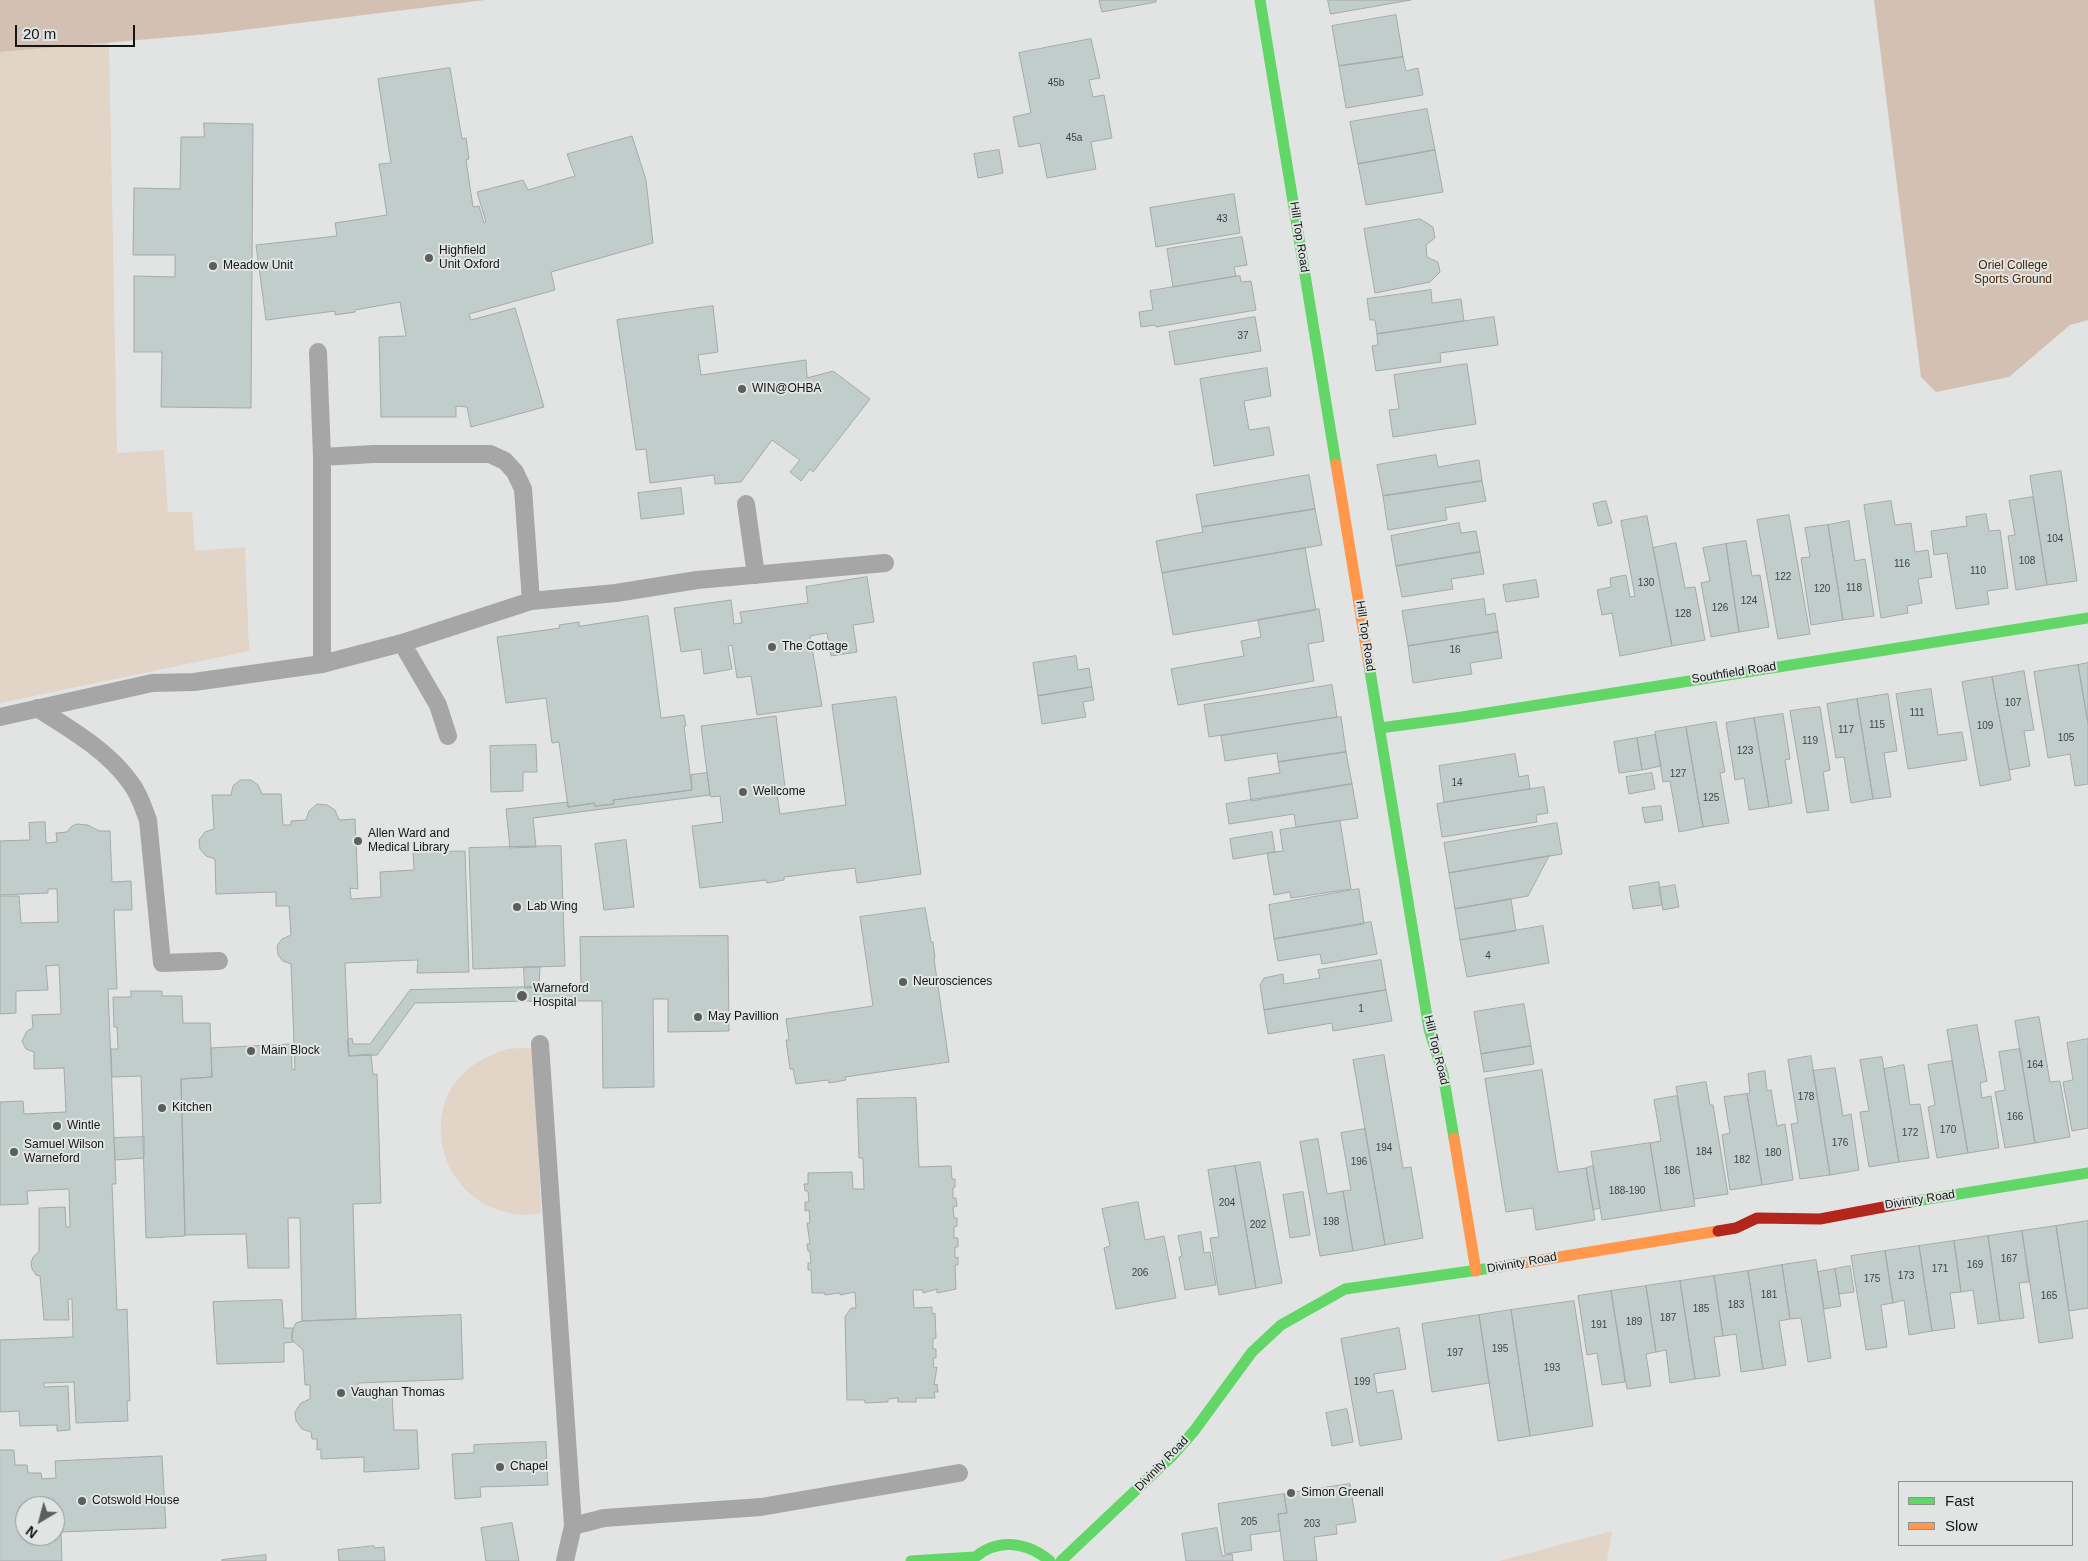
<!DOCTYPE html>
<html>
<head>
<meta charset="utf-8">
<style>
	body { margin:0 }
	#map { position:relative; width:2088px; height:1561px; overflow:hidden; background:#e1e4e3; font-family:Arial,sans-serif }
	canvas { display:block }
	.legend { position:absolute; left:1898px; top:1481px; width:175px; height:65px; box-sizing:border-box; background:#e0e5e4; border:1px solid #8e9292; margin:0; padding:6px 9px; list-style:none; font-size:15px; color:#141616 }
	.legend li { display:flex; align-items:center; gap:10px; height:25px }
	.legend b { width:25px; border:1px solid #8e9292 }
	.north { position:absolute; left:15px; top:1496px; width:50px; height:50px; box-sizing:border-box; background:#e0e5e4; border:1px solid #8e9292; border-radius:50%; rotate:217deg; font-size:14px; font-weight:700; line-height:20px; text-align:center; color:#141616 }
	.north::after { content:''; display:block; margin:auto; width:18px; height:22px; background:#5c5e5e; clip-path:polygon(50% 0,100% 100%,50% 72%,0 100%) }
	.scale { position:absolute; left:15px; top:25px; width:120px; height:22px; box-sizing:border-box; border:2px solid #141616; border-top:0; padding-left:6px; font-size:15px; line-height:18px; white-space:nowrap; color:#141616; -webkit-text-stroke:4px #e0e5e4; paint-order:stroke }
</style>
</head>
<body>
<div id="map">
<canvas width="2088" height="1561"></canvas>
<ul class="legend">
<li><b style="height:6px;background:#63d668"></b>Fast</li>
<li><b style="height:6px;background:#ff974d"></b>Slow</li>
</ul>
<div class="north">N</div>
<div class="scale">20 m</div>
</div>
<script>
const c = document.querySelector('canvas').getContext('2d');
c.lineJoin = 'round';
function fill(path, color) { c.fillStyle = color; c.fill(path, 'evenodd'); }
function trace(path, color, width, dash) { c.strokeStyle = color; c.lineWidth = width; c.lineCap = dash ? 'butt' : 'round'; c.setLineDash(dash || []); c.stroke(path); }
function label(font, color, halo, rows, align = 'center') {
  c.font = font + ' Arial,sans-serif'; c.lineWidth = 4; c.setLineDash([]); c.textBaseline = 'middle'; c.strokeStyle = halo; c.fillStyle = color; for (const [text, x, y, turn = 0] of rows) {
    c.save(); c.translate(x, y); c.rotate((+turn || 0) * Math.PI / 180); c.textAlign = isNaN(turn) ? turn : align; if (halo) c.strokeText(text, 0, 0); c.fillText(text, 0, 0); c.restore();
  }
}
fill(new Path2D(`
	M109,41l8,412 47,-3 4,62h24l3,39 50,-4 4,104 -249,52v-651z
	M534,1048l7,165c-18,4 -35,1 -52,-7 -47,-21 -65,-88 -30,-128 12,-14 28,-22 45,-28 9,-3 21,-1 30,-2z
	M1612,1531l-5,30h-108z`), '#e3d4c8');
fill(new Path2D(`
	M0,0h485l-266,33 -219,19z
	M1874,0h214v320l-18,5 -61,52 -73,15 -15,-15z`), '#d4c0b2');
const building = new Path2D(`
	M1104,0h52v2l-54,10 -3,-11z
	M1328,0h83l-80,14z
	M1396,15l7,42 -64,9 -7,-40z
	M1091,39l9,39 -11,2 4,17 11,-2 8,43 -21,4 5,27 -49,9 -7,-35 -21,4 -6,-30 18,-4 -12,-60z
	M1403,57l3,14 12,-3 5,27 -77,13 -7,-42z
	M450,68l12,71 4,-1 3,21 -3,1 7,47 6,-1 5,17 2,-1 -9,-30 46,-12 5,10 47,-14 -8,-22 65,-18 14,44 7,63 -102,29 4,18 -86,24 2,6 44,-12 29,99 -73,20 -4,-20 -11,-1v11h-75l-2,-80 27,-1 -6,-34 -45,8v2l-20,3v-4l-69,9 -10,-75 81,-9 -2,-13 52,-8 -8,-51 12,-1 -13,-84z
	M1427,109l8,41 -77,14 -8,-42z
	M204,123l49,1 -2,284 -90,-1 1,-55h-28v-76l41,1v-22h-42l1,-67 46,1 1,-52h23z
	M999,150l4,23 -25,5 -4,-24z
	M1435,150l8,42 -77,13 -8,-41z
	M1234,194l6,39 -84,14 -6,-39z
	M1420,219l13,8 2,11 -9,7 1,12 11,5 2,10 -10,10 -55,11 -11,-64z
	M1242,237l5,28 -13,2 2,9 -63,11 -6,-38z
	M1240,276l1,6 10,-1 5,29 -100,17 -1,-2 -14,2 -2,-15 14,-2 -3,-19z
	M1431,290l1,13 29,-4 3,22 -87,13 -2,-14h-5l-3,-21z
	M713,306l5,46 -20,3 3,20 105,-15 1,18 26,-7 37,28 -57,73 -3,-3 -9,12 -11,-9 10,-12 -28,-20 -31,42 -26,2 -1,-9 -64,8 -4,-34 -10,1 -19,-130z
	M1255,317l6,34 -86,14 -6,-33z
	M1494,317l4,28 -58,8 1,9 -65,9 -4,-25 6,-1 -1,-11z
	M1467,364l9,60 -83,13 -4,-27 10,-1 -5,-34z
	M1267,368l4,28 -27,5 5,29 20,-3 5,28 -60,11 -14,-87z
	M1436,455l2,12 41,-7 3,21 -99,15 -6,-31z
	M2061,471l16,110 -30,4 -17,-109z
	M1309,475l6,34 -113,18 -6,-32z
	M1482,481l4,20 -41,7 2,12 -59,10 -5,-34z
	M681,488l3,26 -43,5 -3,-26z
	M2033,497l14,88 -31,5 -8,-54 7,-1 -6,-34z
	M1606,501l6,22 -14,3 -5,-22z
	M1891,501l4,24 16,-2 4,29 13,-2 4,27 -14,2 4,24 -15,3 1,7 -27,5 -17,-113z
	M1315,509l7,36 -160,28 -6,-32 47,-9 -1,-5z
	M1986,514l3,17 11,-1 8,58 -21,3 2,13 -33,5 -9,-56 -13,2 -3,-24 36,-5 -1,-9z
	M1789,515l21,119 -32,5 -21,-119z
	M1647,516l25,130 -52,10 -8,-43 -10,2 -5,-25 14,-3 -1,-9 16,-3 4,22 5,-1 -14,-75z
	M1849,521l6,40 10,-2 9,57 -31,4 -15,-95z
	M1459,523l2,10 15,-2 4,21 -84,14 -5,-30z
	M1828,525l15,95 -32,5 -10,-67 9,-1 -5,-29z
	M1746,541l6,35 8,-1 9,52 -30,5 -13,-88z
	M1676,543l9,45 10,-1 10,53 -33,6 -19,-98z
	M1726,544l13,88 -28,5 -10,-54 9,-2 -7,-33z
	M1305,548l11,62 -143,25 -11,-62z
	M1480,552l4,22 -33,5 2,10 -51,8 -6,-31z
	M867,577l7,45 -21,3 4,27 -26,4 -4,-23 -17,3 12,70 -65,9 -6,-39 -14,2 -5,-33 -4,1 4,23 -28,5 -3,-25 -20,3 -7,-44 57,-8 3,24 8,-1 -2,-11 68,-9 -2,-16z
	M1536,580l3,17 -33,5 -3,-17z
	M1484,599l2,16 9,-2 3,19 -90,14 -6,-35z
	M1319,609l5,32 -16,3 6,37 -136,24 -7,-36 73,-13 -3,-15 20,-4 -3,-17z
	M648,616l13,102 23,-3 2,11h-2l8,64 -79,10 1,4 -19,2 -1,-3 -26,4 -9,-65 -7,1 -6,-45 -40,5 -9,-66 63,-9 -1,-3 20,-3v4z
	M1498,632l4,26 -32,5 2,11 -59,9 -5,-37z
	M1076,656l2,14 11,-2 3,19 -54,9 -5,-33z
	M2088,663v60l-10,-58z
	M2078,665l10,58v61l-13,2 -5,-32 -22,4 -14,-86z
	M2024,671l10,59 -10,1 6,35 -21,4 -17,-93z
	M1992,677l19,103 -31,6 -18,-104z
	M1332,685l5,32 -128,20 -5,-32z
	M1092,687l2,13 -11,2 3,15 -44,7 -4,-28z
	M1931,689l7,46 24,-3 5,28 -59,9 -12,-75z
	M1888,694l9,57 -13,2 7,44 -18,2 -16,-100z
	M896,697l25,177 -64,9 -2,-15 -71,9v3l-17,3 -1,-3 -66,8 -8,-62 31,-4 -3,-26 -9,1 -1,-2 -9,-69 75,-10 9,71 -9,1 4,26 66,-9 -14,-100z
	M1857,699l16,100 -22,4 -7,-46 -8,1 -9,-54z
	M1820,707l10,63 -7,2 6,38 -22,3 -17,-102z
	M1783,714l7,45 -5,1 7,43 -23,4 -15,-89z
	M1341,717l5,35 -68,10 -1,-9 -52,8 -4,-25z
	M1754,718l15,89 -20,3 -5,-32 -9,2 -9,-57z
	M1716,722l9,50 -5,1 9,50 -26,4 -17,-100z
	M1686,727l17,100 -24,5 -9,-51 -7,1 -8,-50z
	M1655,735l6,31 -19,4 -5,-32z
	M1637,738l5,32 -23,3 -5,-31z
	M536,745l1,27h-14v19l-32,1 -1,-46z
	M1346,752l6,32 -101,17 -3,-23 32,-5 -2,-11z
	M1515,754l4,23 9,-2 2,14 -86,13 -5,-36z
	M707,773l3,22 -177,23 3,29 -26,1 -4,-39 62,-7v5l26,-4 1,3 19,-2 -1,-4 79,-10 -1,-15z
	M1652,773l3,16 -26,5 -3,-17z
	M241,780h10l7,5 4,9h19l2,31h8v-4l15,-1 3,-9 8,-7 10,1 8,5 4,10 16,-1 3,70 -8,-1 1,11 30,-2 -1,-25 34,-2 -1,-18 52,-1 4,121 -52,1 1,-13 -73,3 4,93 22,-2 2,21 4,-1 4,129 -28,1 3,115 -54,2 -2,-103h-12l1,50h-41l-2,-34 -61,1 -4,-156 31,-2 -1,-29 80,-4 1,25 3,1 -4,-106 -8,-3 -5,-6 -1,-9 5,-7 9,-4 -2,-29h-13v-14l-60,2 -1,-35 -9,-3 -6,-7 -1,-9 6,-8 9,-3 -2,-34h19l2,-9z
	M1352,784l6,34 -62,9 -2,-13 -65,10 -3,-20z
	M1544,787l4,26 -12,2 1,7 -95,15 -5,-33z
	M1661,806l2,14 -18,3 -3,-15z
	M1340,821l11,68 -60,9 -1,-6 -16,3 -7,-42 16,-2 -3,-21z
	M45,822l1,21 11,-1 -1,-9 11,-1 5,-6 5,-2 11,1 11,6h11l2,51 19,-1 1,29h-18l3,79h-9l7,171 1,24h-4l5,126 10,-1 3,92h-3l1,20 -52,2 -2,-41 -30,1v4l24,-1 2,44 -13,1v-6l-37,1 -1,-15 -19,1v-72l73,-3 -1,-38h-4l1,21h-25l-4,-44 -4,-1 -4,-6 -1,-6 2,-6 6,-5v-44l26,-1 1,20h4l-1,-38 -42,2 1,13 -28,1v-103l23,-1 1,13 42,-2 -2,-44 -30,1v-17l-8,-3 -4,-8 5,-10 6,-3 -1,-13 29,-1 -2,-49 -13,1 2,24 -32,1v22l-16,1v-118h19l2,27 37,-1 -1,-33h-9v4l-48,2v-54l30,-1 -1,-17z
	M1557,823l5,31 -113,19 -5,-30z
	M1272,832l3,20 -42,7 -3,-20z
	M626,840l8,67 -30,3 -9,-66z
	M561,846l4,120 -92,3 -4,-121z
	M1549,856l-21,40 -73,13 -6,-36z
	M1659,882l3,23 -29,4 -4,-22z
	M1675,885l4,22 -16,3 -4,-22z
	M1359,889l5,35 -90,15 -5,-34z
	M1511,899l5,32 -56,9 -5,-31z
	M925,908l6,34h2l2,16 -1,1 15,103 -104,15 1,3 -17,3 -1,-3 -32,4 -3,-15h-3l-4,-29h3l-3,-21 87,-13 -13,-89z
	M1371,922l6,32 -55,10 -2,-10 -42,7 -4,-22z
	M1543,926l6,37 -82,14 -7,-37z
	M728,936l1,95 -61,1v-33h-15l1,88 -51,1 -1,-87h-67v-14h46l-1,-50z
	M1381,960l5,30 -122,20 -4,-25 4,-7 19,-4 1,10 36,-6 -2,-8z
	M524,967h16l-1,20 -14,1z
	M535,987v14l-120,2 -38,52 -28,1 -2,-16 5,-2 1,6h17l40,-54z
	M1386,990l6,31 -59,10 -1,-8 -64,11 -4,-24z
	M131,991h31v5h20l1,27h27l2,54 -31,2 4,157 -39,2 -5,-162 -29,1 -1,-28h7l-1,-22h-3l-1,-30h18z
	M1524,1004l7,42 -50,8 -7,-42z
	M2039,1017l11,65 10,-1 10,56 -35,6 -20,-122z
	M1977,1025l10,56 -7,2 2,15 9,-2 8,52 -31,5 -21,-123z
	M2088,1039v89l-16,3 -9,-49 10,-2 -6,-37z
	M1531,1046l3,18 -50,8 -3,-18z
	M2020,1049l15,94 -30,5 -10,-56 10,-2 -6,-38z
	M1384,1055l19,113 8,-1 12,71 -38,7 -32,-185z
	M1811,1056l19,119 -30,4 -9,-55 7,-1 -10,-63z
	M1882,1057l17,105 -30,5 -9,-55 9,-1 -9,-51z
	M1952,1061l16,92 -31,5 -9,-51 7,-2 -7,-40z
	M1904,1065l6,40 10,-1 9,54 -30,4 -15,-93z
	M1835,1068l8,48 8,-2 8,56 -29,5 -17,-104z
	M1542,1070l16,102 28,-4 9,52 -59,10 -3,-22 -27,4 -21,-133z
	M1765,1071l2,20 4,-1 6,36 8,-2 8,56 -31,5 -15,-91 3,-1 -2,-19z
	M1706,1082l4,23h3l15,89 -34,5 -18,-112z
	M1747,1094l15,91 -32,5 -8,-55 8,-2 -6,-36z
	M1677,1096l18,110 -34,5 -11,-68 11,-2 -7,-41z
	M916,1098l3,69 32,-1 1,13h3v8l-2,1v10h3l1,8 -4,1 1,11h3v8l-3,1v11h4v9h-3v11l3,-1v8h-3l1,24 -19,4v-4l-14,4v-3h-10l1,18 18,-1v7l3,-1 1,25 -3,1v10h3v9h-3l1,10 3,-1 -3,18 3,-1 1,8h-4l1,6h-19v4h-18v-4l-10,1v3l-23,1v-3h-18l-2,-83 6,-9h5l-1,-16 -15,3v-2l-15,2v-2h-13l-1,-23h-3v-7h3l-1,-12h-2l-1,-7h3l-3,-21h3l-1,-13 -4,1v-9h4l-1,-11h-3l-1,-7h4v-11l44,-1 1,17h11l-1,-31h-4l-2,-59z
	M1365,1129l20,116 -32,6 -10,-60 8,-1 -10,-57z
	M144,1137v21l-29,2 -1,-22z
	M1318,1139l9,55 16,-3 10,60 -33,5 -20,-114z
	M1650,1143l11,68 -59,9 -11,-68z
	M1260,1162l22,121 -26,5 -21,-122z
	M1235,1166l21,122 -37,7 -9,-57 9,-1 -11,-67z
	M1593,1166l7,42 -7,2 -7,-42z
	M1303,1192l7,43 -20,3 -7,-43z
	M1138,1202l7,38 19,-4 12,62 -60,11 -12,-61 6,-2 -8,-37z
	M2088,1221v87l-19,3 -13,-85z
	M2056,1226l17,112 -34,5 -17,-112z
	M2022,1231l7,51 -10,1 5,35 -24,3 -12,-85z
	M1201,1232l3,21 6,-1 6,33 -31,5 -6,-33 3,-1 -4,-20z
	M1988,1236l12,85 -22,3 -5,-34 -12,2 -7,-51z
	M1954,1241l7,51 -11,1 5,35 -23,3 -13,-85z
	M1919,1246l13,85 -23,4 -5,-35 -11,3 -8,-52z
	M1885,1251l8,52 -12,2 6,42 -21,3 -15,-94z
	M1816,1260l15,98 -23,4 -7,-44 -11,1 -8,-54z
	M1782,1265l8,54 -11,2 7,44 -23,4 -15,-98z
	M1850,1266l4,26 -15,2 -4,-25z
	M1835,1269l6,37 -17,3 -6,-37z
	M1748,1271l15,98 -22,3 -5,-38 -13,2 -9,-60z
	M1714,1276l9,60 -9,1 6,39 -25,3 -15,-98z
	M1680,1281l15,98 -25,4 -4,-33 -10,2 -10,-66z
	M1646,1286l10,66 -10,2 5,32 -24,3 -16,-98z
	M1611,1291l14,91 -23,3 -5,-32 -10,2 -9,-59z
	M282,1300l2,28h9l-1,12 2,2 -10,1v19l-67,2 -4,-62z
	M1574,1301l19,125 -63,10 -19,-126z
	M1511,1310l19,126 -32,5 -19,-126z
	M461,1315l2,64 -105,4v9h13v3l21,-1 2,36h23l2,39 -55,3v-15l-43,2v-10l-4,1v-11h-5l-1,-7 -9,-3 -6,-8 -1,-9 6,-9 9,-4v-14h-5l-2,-35 -11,-10v-9l4,-8 6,-2z
	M1479,1315l10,68 -57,9 -10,-68z
	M1399,1328l7,41 -32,5 3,19 16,-3 9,49 -42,7 -19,-107z
	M1347,1409l6,33 -21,4 -6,-33z
	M546,1442l2,43 -68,2 1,10 -26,2 -3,-45 22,-1v-8z
	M0,1450h14l1,15h12l1,8h13l1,6 14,-1 -1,-17 107,-5 4,72 -105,4 1,29h-62zM25,1506h30v30h-30z
	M1350,1484l6,38 -20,3 1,9 -23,3 3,24h-33l-6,-47 9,-1 -3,-19z
	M1284,1494l3,19 -9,1 2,17 -30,4 2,15 -27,4 -7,-50z
	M512,1523l7,38h-33l-5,-33z
	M1217,1528l5,28 10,-2 1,7h-47l-4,-27z
	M374,1546l1,2 9,-1 1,14h-46l-1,-11z
	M266,1555v6h-44v-1z`);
fill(building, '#c1cdcb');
trace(building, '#a6a9a8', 1);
trace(new Path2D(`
	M318,352l4,105
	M746,504l10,71
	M402,643l36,62 10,31
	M322,664v-207l51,-3h117l15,7 10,11 8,17 8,112
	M37,708c33,21 70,42 93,74 9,11 13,25 18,38l14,143 57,-2
	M0,717l152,-34 42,-1 128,-18 80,-21 129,-42 85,-8 81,-13 188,-17
	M540,1044l33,482 -8,35
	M573,1526l31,-8 157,-11 198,-34`), '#a6a6a6', 18);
trace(new Path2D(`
	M1260,0l76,464
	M1369,665l60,364 14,45 11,64
	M1380,728l82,-11 626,-99
	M1910,1202l178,-29
	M911,1561l63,-4
	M971,1561c24,-24 55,-20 79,0
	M1061,1561l111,-105 22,-25 58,-79 29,-27 64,-36 147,-21`), '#63d668', 11);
trace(new Path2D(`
	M1336,464l33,201
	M1454,1138l22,133
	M1492,1268l226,-37`), '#ff974d', 11);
trace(new Path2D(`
	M1718,1231l18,-3 21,-10 63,1 90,-17`), '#b3261e', 11);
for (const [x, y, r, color] of [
	[429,258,5,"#5c5e5e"],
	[213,266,5,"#5c5e5e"],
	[742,389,5,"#5c5e5e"],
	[772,647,5,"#5c5e5e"],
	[743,792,5,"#5c5e5e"],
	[358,841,5,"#5c5e5e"],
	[517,907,5,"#5c5e5e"],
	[903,982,5,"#5c5e5e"],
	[522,996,6,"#5c5e5e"],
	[698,1017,5,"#5c5e5e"],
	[251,1051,5,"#5c5e5e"],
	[162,1108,5,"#5c5e5e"],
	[57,1126,5,"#5c5e5e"],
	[14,1152,5,"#5c5e5e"],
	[341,1393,5,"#5c5e5e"],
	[500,1467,5,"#5c5e5e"],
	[1291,1493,5,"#5c5e5e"],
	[82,1501,5,"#5c5e5e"]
]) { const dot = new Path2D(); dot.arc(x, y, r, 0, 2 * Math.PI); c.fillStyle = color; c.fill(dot); trace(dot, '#e0e5e4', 2); }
label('10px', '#3f4443', null, [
	["45b",1056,83],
	["45a",1074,138],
	["43",1222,219],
	["37",1243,336],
	["104",2055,539],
	["108",2027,561],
	["116",1902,564],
	["110",1978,571],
	["122",1783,577],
	["130",1646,583],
	["118",1854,588],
	["120",1822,589],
	["124",1749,601],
	["126",1720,608],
	["128",1683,614],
	["16",1455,650],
	["107",2013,703],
	["111",1917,713],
	["115",1877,725],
	["109",1985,726],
	["117",1846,730],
	["105",2066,738],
	["119",1810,741],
	["123",1745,751],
	["127",1678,774],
	["14",1457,783],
	["125",1711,798],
	["4",1488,956],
	["1",1361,1009],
	["164",2035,1065],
	["178",1806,1097],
	["166",2015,1117],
	["170",1948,1130],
	["172",1910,1133],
	["176",1840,1143],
	["194",1384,1148],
	["184",1704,1152],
	["180",1773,1153],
	["182",1742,1160],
	["196",1359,1162],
	["186",1672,1171],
	["188-190",1627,1191],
	["204",1227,1203],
	["198",1331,1222],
	["202",1258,1225],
	["167",2009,1259],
	["169",1975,1265],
	["171",1940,1269],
	["206",1140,1273],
	["173",1906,1276],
	["175",1872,1279],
	["181",1769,1295],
	["165",2049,1296],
	["183",1736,1305],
	["185",1701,1309],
	["187",1668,1318],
	["189",1634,1322],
	["191",1599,1325],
	["195",1500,1349],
	["197",1455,1353],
	["193",1552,1368],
	["199",1362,1382],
	["205",1249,1522],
	["203",1312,1524]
]);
label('12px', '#141616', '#e0e5e4', [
	["Hill Top Road",1299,237,81],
	["Hill Top Road",1365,636,81],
	["Southfield Road",1734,673,-9],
	["Hill Top Road",1436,1050,76],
	["Divinity Road",1920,1200,-9],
	["Divinity Road",1522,1263,-10],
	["Divinity Road",1162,1464,-46]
]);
label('12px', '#141616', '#e0e5e4', [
	["Highfield",439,251],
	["Unit Oxford",439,265],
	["Meadow Unit",223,266],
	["WIN@OHBA",752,389],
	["The Cottage",782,647],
	["Wellcome",753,792],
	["Allen Ward and",368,834],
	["Medical Library",368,848],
	["Lab Wing",527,907],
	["Neurosciences",913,982],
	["Warneford",533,989],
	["Hospital",533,1003],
	["May Pavillion",708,1017],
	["Main Block",261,1051],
	["Kitchen",172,1108],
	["Wintle",67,1126],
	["Samuel Wilson",24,1145],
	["Warneford",24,1159],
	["Vaughan Thomas",351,1393],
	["Chapel",510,1467],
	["Simon Greenall",1301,1493],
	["Cotswold House",92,1501]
], 'left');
label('12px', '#4b2606', '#e0e5e4', [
	["Oriel College",2013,266],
	["Sports Ground",2013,280]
]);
</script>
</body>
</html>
